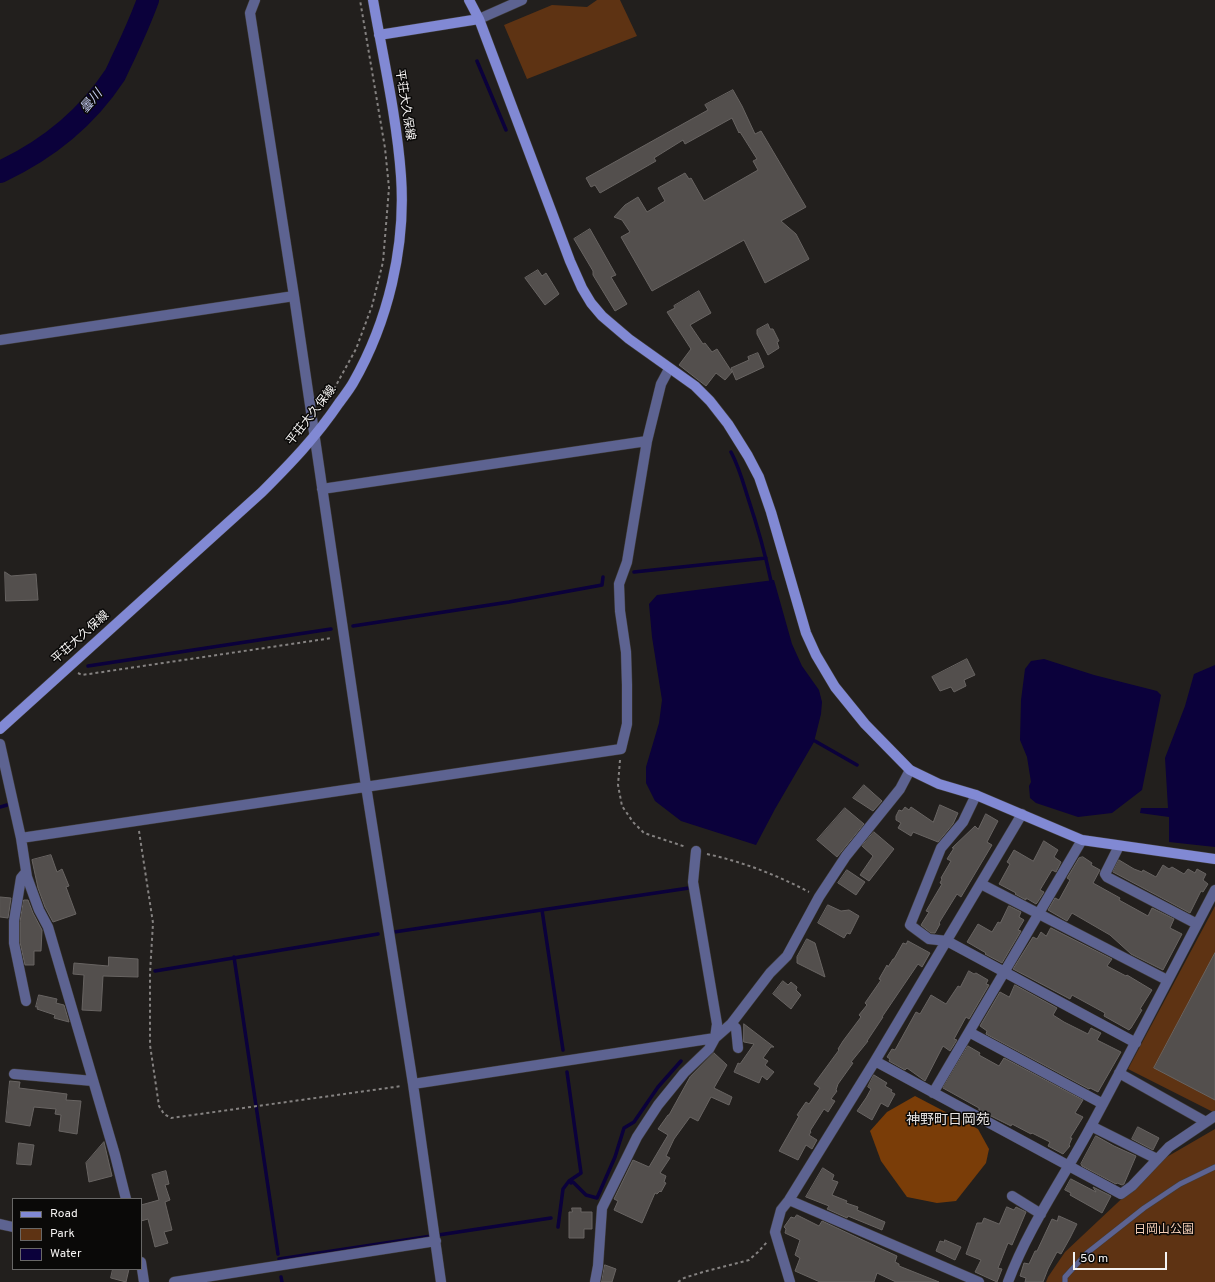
<!DOCTYPE html>
<html>
<head>
<meta charset="utf-8">
<style>
	body { margin:0 }
	#map { position:relative; width:1215px; height:1282px; overflow:hidden; background:#221f1d; font-family:Overpass,sans-serif }
	canvas { display:block }
	.legend { position:absolute; left:12px; top:1198px; width:130px; height:72px; box-sizing:border-box; background:#0a0908; border:1px solid #686766; margin:0; padding:5px 7px; list-style:none; font-size:12px; color:#f5f3f2 }
	.legend li { display:flex; align-items:center; gap:8px; height:20px }
	.legend b { width:20px; border:1px solid #686766 }
	.scale { position:absolute; left:1073px; top:1252px; width:94px; height:18px; box-sizing:border-box; border:2px solid #f5f3f2; border-top:0; padding-left:5px; font-size:12px; line-height:14px; white-space:nowrap; color:#f5f3f2; -webkit-text-stroke:3px #0a0908; paint-order:stroke }
</style>
</head>
<body>
<div id="map">
<canvas width="1215" height="1282"></canvas>
<ul class="legend">
<li><b style="height:5px;background:#8189d4"></b>Road</li>
<li><b style="height:11px;background:#5e3313"></b>Park</li>
<li><b style="height:11px;background:#0b013b"></b>Water</li>
</ul>
<div class="scale">50 m</div>
</div>
<script>
const c = document.querySelector('canvas').getContext('2d');
c.lineJoin = 'round';
function fill(path, color) { c.fillStyle = color; c.fill(path, 'evenodd'); }
function trace(path, color, width, dash) { c.strokeStyle = color; c.lineWidth = width; c.lineCap = dash ? 'butt' : 'round'; c.setLineDash(dash || []); c.stroke(path); }
function label(font, color, halo, rows, align = 'center') {
  c.font = font + ' Overpass,"Noto Sans JP",sans-serif'; c.lineWidth = 3; c.setLineDash([]); c.textBaseline = 'middle'; c.strokeStyle = halo; c.fillStyle = color; for (const [text, x, y, turn = 0] of rows) {
    c.save(); c.translate(x, y); c.rotate((+turn || 0) * Math.PI / 180); c.textAlign = isNaN(turn) ? turn : align; if (halo) c.strokeText(text, 0, 0); c.fillText(text, 0, 0); c.restore();
  }
}
fill(new Path2D(`
	M597,0h23l17,36 -110,43 -23,-54 48,-20 35,2z
	M1215,906v207l-87,-44z
	M1215,1129v153h-169l2,-5 17,-25 100,-94z`), '#5e3313');
fill(new Path2D(`
	M915,1096l63,33 11,20 -3,14 -30,38 -19,2 -30,-6 -26,-36 -11,-30 17,-19z`), '#7a3d08');
fill(new Path2D(`
	M774,580l18,64 10,22 17,24 3,12 -1,12 -7,28 -39,67 -19,36 -75,-24 -26,-20 -9,-18v-16l13,-44 3,-23 -10,-63 -3,-33 8,-9z
	M1044,659l50,16 63,16 4,4 -19,95 -30,23 -34,4 -42,-14 -6,-5 -1,-12 2,-4 -4,-25 -7,-17 1,-40 4,-31 6,-8z
	M1215,665v182l-46,-5v-25l-29,-4 1,-5h27l-3,-50 20,-52 9,-32z`), '#0b013b');
trace(new Path2D(`
	M477,61l29,69
	M731,452c8,15 12,30 17,46 9,27 17,55 23,83
	M634,572l132,-14
	M353,626l156,-24 93,-17 1,-8
	M88,666l243,-37
	M815,741l42,24
	M0,807l7,-2
	M542,910l21,140
	M394,932l295,-44
	M234,957l44,297
	M155,971l223,-37
	M571,1183l2,-1 13,13 11,3 18,-41 9,-29 10,-6 24,-35 23,-26
	M558,1227l5,-38 6,-8 12,-8 -14,-101
	M279,1259l272,-41
	M281,1277l1,5`), '#0b013b', 3.5);
trace(new Path2D(`
	M0,172c47,-22 86,-53 115,-97 3,-6 6,-13 9,-19 9,-19 17,-37 24,-56`), '#0b013b', 22);
const building = new Path2D(`
	M733,90l9,16 13,28 6,-3 45,76 -25,14 15,13 13,25 -44,24 -21,-43 -92,51 -31,-54 9,-5 -8,-12 -8,-3 11,-12 13,-8 9,15 18,-11 -7,-13 27,-15 4,6 2,-1 13,23 54,-31 -5,-9 4,-2 -17,-27 -1,1 -7,-15 -47,26 -2,-4 -29,18 2,3 -56,32 -5,-8 -4,2 -5,-9 122,-68 -3,-5z
	M590,229l26,46 -5,2 16,27 -12,7 -22,-36v-4l-19,-32z
	M538,270l4,6 4,-3 13,21 -14,11 -20,-27z
	M699,291l12,22 -21,12 13,19 2,-1 7,9 5,-3 15,23 -7,8 -9,-7 -10,13 -27,-21 12,-16 -24,-37 8,-4 -1,-2z
	M768,324l2,5h3l6,12 -2,1 2,6 -11,7 -11,-21v-4z
	M758,353l6,14 -28,13 -5,-12 18,-8 -1,-3z
	M5,572l6,4 25,-2 2,26 -32,1z
	M967,659l8,16 -11,5 2,6 -12,6 -3,-5 -11,4 -8,-14z
	M864,785l18,16 -9,10 -20,-13z
	M940,805l18,8 -5,11 -15,18 -25,-10 -2,4 -13,-8 3,-5 -5,-3v-4l3,-6 3,1 3,-4 4,3 2,-3 22,15z
	M845,808l19,16 -27,33 -20,-17z
	M986,814l12,7 -11,21 5,3 -31,52 -4,-3 -18,29 1,1 -5,9h-4l-10,-8 8,-13 -3,-1 16,-27 -2,-1 2,-4 -1,-1 10,-17 -4,-2 7,-11h-2l23,-22 3,3z
	M874,832l20,17 -25,32 -9,-6 13,-19 -11,-10z
	M1044,841l14,9 -4,7 7,5 -5,10 -4,-2 -12,20 4,2 -7,11 -1,1 -10,-6v2l-11,-6 1,-1 -17,-9 11,-20 -3,-2 7,-12 19,11z
	M51,855l6,17 5,-3 7,17 -3,1 10,27 -23,8 -8,-15 -7,-19 -6,-28z
	M1083,857l9,6 -1,2 9,5 -7,13 27,15 -1,2 29,16 4,-8 22,11 -4,9 12,6 -19,36 -32,-16 -21,-19 -38,-22 -5,8 -19,-11 7,-12 4,2 11,-20 -3,-2 12,-20z
	M1119,860l15,9 8,3 1,-2 13,7 7,-12 6,4 3,-2 12,7 4,-5 7,4 2,-4 9,5 -3,6 5,4 -5,8 -2,-1 -11,22 -77,-41z
	M847,870l18,12 -9,13 -18,-12z
	M0,897l11,1 -3,20 -8,-1z
	M24,900h4l5,13 9,17 -1,21h-7v14h-9l-5,-23v-20z
	M828,905l13,6 8,-1 10,6 -9,18 -3,-1 -3,5 -26,-15z
	M1009,906l12,6 -2,5 5,3 -6,10 3,1 -19,32 -17,-9 1,-1 -19,-11 11,-18 14,8 6,-10 2,1z
	M1051,928l61,31 -5,7 19,10 1,-1 25,15 -12,19 2,1 -11,18 -2,2 -25,-14 1,-3 -33,-18 -2,4 -57,-30 20,-32 4,2 4,-7 5,4z
	M807,939l8,4 10,34 -28,-14v-6z
	M908,941l22,12 -8,14 -4,-3 -36,53h1l-16,24h1l-17,21 2,1 -15,21 -2,6 1,1 -6,8 4,2 -7,11 -4,-3 -14,22 1,1 -2,3 8,5 -5,9 -6,-4 -8,15 -19,-9 20,-35 -2,-1 9,-13 3,2 11,-16 -6,-4 25,-34 -1,-1 5,-8 18,-24 -2,-2 8,-10 -2,-2 16,-23 -2,-1 8,-14 1,2 5,-8h1l9,-16 3,1z
	M1215,953v147l-61,-32z
	M109,957l29,2v18l-35,-1 -2,35 -19,-1 2,-35 -11,-1 1,-11 34,3z
	M969,971l5,3 2,-1 12,7 -2,4 3,1 -20,34 -3,-2 -12,22 3,1 -7,11 -7,-5 -18,35 -18,-13 -2,2 -16,-9 1,-2 -3,-2 5,-8 3,1 21,-38 4,2 11,-19 15,9 12,-18 2,1z
	M783,981l5,4 3,-3 6,5 -1,3 5,5 -10,14 -18,-15z
	M1015,985l42,23 -4,7 11,7 24,12 3,-6 10,5 -4,7 24,12 -23,40 -8,-4 -1,1 -103,-55 1,-3 -7,-5 20,-34 9,5z
	M39,995l18,4 -1,4 8,2 5,17 -15,-4 1,-3 -18,-6 1,-2h-2z
	M744,1024l30,23h-3l-8,11 5,3 -3,4 9,7 -7,8 -5,-4 -3,7 -25,-11 4,-9 2,1 14,-20 -10,-2z
	M968,1046l12,7 -1,2 20,11 5,-8 79,42 -8,13 8,4 -13,21h2l-3,7 1,1 -7,8 -15,-8 2,-4 -18,-9 -1,1 -19,-10 -1,2 -32,-16v-2l-36,-20z
	M714,1053l13,12 -13,23 18,9 -3,8 -18,-8 -13,24 -8,-4 -16,22 -8,17 4,2 -10,15 6,3 -2,6 2,1 -5,9 -1,-1 -3,3 -2,-1 -13,30 -28,-13 4,-9 -4,-2 19,-39 16,7 19,-32 -10,-6 10,-14h1l21,-38z
	M874,1075l13,8 -2,3 7,4 -1,2 4,2 -7,13 -7,-4 -9,17 -15,-9 9,-13 5,-9 -3,-2z
	M10,1081l10,1 -1,6 48,6 -1,6 15,1 -4,33 -18,-3 2,-16 -6,-1 1,-5 -22,-2 -4,19 -24,-4z
	M1138,1127l21,11 -6,12 -21,-11z
	M1096,1136l18,10 22,10 -12,28 -2,1 -5,-2 -1,1 -34,-18 -1,-2z
	M104,1142l8,34 -23,6 -3,-19z
	M19,1143l15,2 -3,20 -14,-1z
	M823,1168l11,7 -2,5 6,2 -6,13 15,6 -1,2 12,4 -1,3 28,12 -3,8 -34,-14 -1,2 -20,-9 2,-3 -23,-9z
	M166,1171l3,13 -4,1 5,15 -5,2 7,28 -8,2 4,11 -13,4 -7,-28 -7,2v-16l18,-5 -7,-25z
	M1071,1179l25,13 -3,-5 18,9 -9,17 -32,-18 1,-2 -6,-3z
	M1007,1207l7,3 2,-3 10,5 -14,33 -4,-2 -10,25 4,1 -5,13 -22,-10 6,-12 -15,-6 11,-31h5l2,-5 15,6z
	M572,1208h9v4h11v17h-8v9h-15v-26h3z
	M797,1215l22,11 3,-5 75,35 -2,6 4,2v2l40,16h-43l-19,-9 -3,9h-54l-25,-11 5,-13 -5,-3 5,-15 -15,-7 1,-4 -2,-2 7,-10 3,1z
	M1059,1216l18,8 -7,14 -9,16 -4,-2 -9,17 -5,13h-18l1,-4 -6,-2 4,-13 5,1 6,-13h2l15,-32 5,2z
	M945,1240l16,7 -6,13 -19,-9 4,-10 4,1z
	M605,1265l11,4 -4,13h-10z
	M113,1269h16l-3,13 -15,-4z`);
fill(building, '#534f4d');
trace(building, '#686462', 1);
const lane = new Path2D(`
	M1065,1282v-5l22,-24 57,-45 36,-24 35,-17`);
const street = new Path2D(`
	M255,0l-5,13 44,283 72,490 47,298 28,198
	M479,19l43,-19
	M0,340l294,-44
	M322,489l325,-48
	M0,744l21,94 6,39 12,33 9,17 67,228 11,44
	M976,795l-13,27 -22,26 -31,77 19,14 18,2 189,102
	M21,838l600,-89 6,-25v-39l-1,-33 -6,-41 -1,-27 8,-22 20,-121 14,-57 8,-15
	M1119,846l-14,28 2,3 90,47
	M981,884l186,96
	M26,1001l-12,-58v-22l7,-43 5,-6
	M731,1024l5,4 2,20
	M969,1032l134,72
	M875,1061l194,105 52,28 11,-8 37,-39 46,-31
	M1119,1073l87,49
	M14,1074l79,7
	M413,1084l302,-46 2,-14 -24,-142 3,-31
	M933,1093l149,-253
	M1091,1126l66,33
	M1012,1196l29,18
	M789,1200l190,82
	M0,1224l13,3
	M141,1262l3,20
	M174,1282l262,-41
	M595,1282l3,-16 4,-58 35,-71 21,-32 26,-32 25,-24 6,-11 16,-14 39,-51 17,-17 32,-59 27,-41 54,-67 10,-19
	M790,1282l-15,-50 6,-22 8,-10 86,-139 147,-247
	M1008,1282c20,-54 54,-102 81,-152 43,-80 84,-160 126,-240`);
const secondary = new Path2D(`
	M469,0l10,19 91,242 12,27 9,15 11,13 27,23 66,47 15,15 18,23 20,32 11,21 12,35 35,121 10,22 19,32 30,37 45,46 29,14 37,11 106,45 133,19
	M379,35l100,-16
	M0,729l262,-237c29,-29 54,-55 77,-89 5,-7 10,-13 14,-20 35,-61 53,-136 48,-207 -4,-57 -18,-119 -28,-176`);
trace(lane, '#403d3b', 6);
trace(street, '#403d3b', 11);
trace(secondary, '#403d3b', 11);
trace(new Path2D(`
	M334,389l22,-40 16,-43 11,-44 6,-74 -4,-40 -25,-148
	M78,673l4,2 250,-37
	M620,760l-2,25 4,21 11,16 11,11 42,14
	M139,831l14,92 -3,50v72l9,61 5,8 7,4 231,-32
	M707,854c36,8 70,21 102,38
	M678,1282l6,-4 19,-6 46,-12 9,-8 9,-10`), '#858281', 2, [3, 3]);
trace(lane, '#5d6391', 5);
trace(street, '#5d6391', 10);
trace(secondary, '#8189d4', 10);
label('12px', '#f5f3f2', '#0a0908', [
	["平荘大久保線",404,105,81],
	["平荘大久保線",312,416,-52],
	["平荘大久保線",81,638,-42]
]);
label('12px', '#f5cfb7', '#0a0908', [
	["日岡山公園",1164,1231]
]);
label('italic 13px', '#c5ccf2', '#0a0908', [
	["曇川",92,102,-49]
]);
label('14px', '#e7e3e1', '#0a0908', [
	["神野町日岡苑",948,1121]
]);
</script>
</body>
</html>
